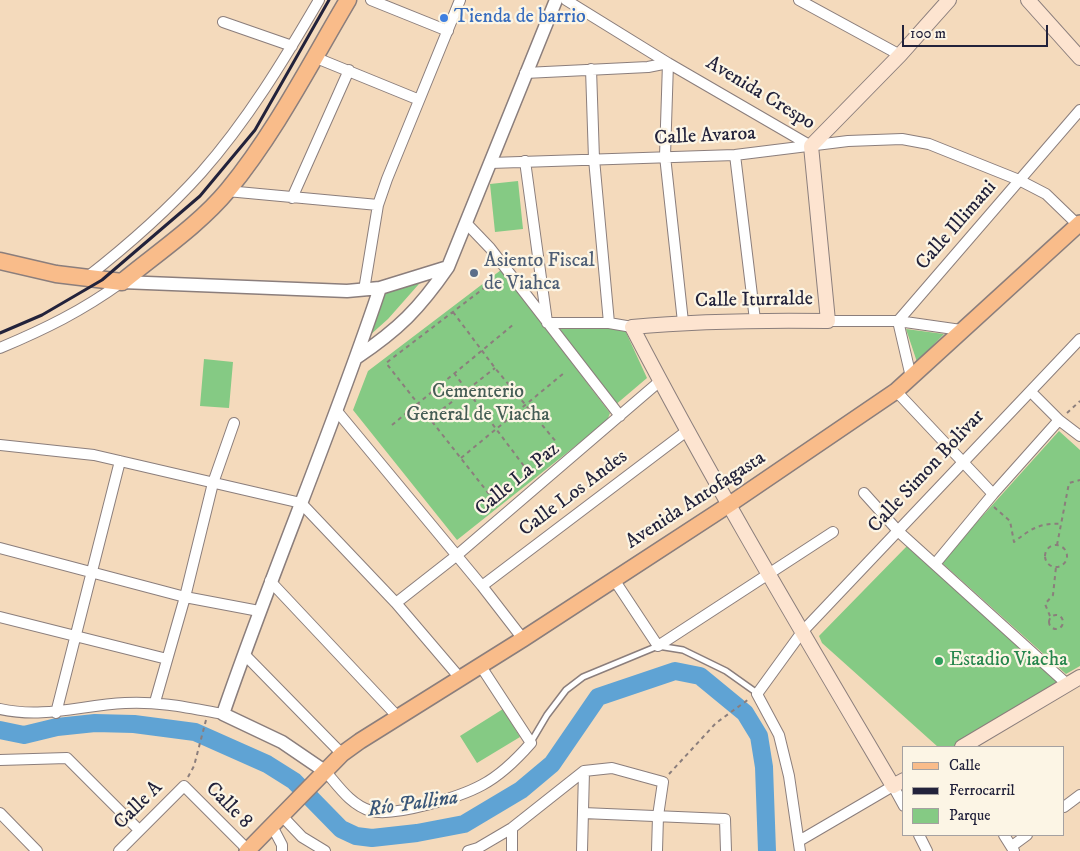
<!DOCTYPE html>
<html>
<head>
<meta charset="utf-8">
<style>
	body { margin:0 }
	#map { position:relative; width:1080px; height:851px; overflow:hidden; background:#f4dabc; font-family:"IM FELL DW Pica",serif }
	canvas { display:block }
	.legend { position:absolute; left:902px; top:746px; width:162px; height:90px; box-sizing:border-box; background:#fcf5e5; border:1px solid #a5a1a1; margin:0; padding:6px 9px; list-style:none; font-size:15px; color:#22223b }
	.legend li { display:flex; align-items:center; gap:10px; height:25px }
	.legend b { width:25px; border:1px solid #a5a1a1 }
	.scale { position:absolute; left:902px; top:25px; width:146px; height:22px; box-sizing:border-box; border:2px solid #22223b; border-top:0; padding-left:6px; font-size:15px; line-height:18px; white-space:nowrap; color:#22223b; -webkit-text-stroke:4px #fcf5e5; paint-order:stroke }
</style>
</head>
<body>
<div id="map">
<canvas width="1080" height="851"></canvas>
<ul class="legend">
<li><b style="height:6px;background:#f9bc8a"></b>Calle</li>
<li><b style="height:6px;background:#22223b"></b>Ferrocarril</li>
<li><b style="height:14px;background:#85ca84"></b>Parque</li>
</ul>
<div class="scale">100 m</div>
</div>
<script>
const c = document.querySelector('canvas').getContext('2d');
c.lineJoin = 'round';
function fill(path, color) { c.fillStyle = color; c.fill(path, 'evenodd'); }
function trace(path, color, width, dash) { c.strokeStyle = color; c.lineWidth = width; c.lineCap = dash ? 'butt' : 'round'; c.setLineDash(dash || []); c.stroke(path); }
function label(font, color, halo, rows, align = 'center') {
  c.font = font + ' "IM FELL DW Pica",serif'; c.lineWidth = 4.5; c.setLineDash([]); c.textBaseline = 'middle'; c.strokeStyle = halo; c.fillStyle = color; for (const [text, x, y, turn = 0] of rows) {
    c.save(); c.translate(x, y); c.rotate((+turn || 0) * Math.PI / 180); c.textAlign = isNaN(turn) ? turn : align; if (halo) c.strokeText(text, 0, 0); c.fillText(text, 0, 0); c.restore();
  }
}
fill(new Path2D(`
	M518,181l5,48 -28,3 -5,-48z
	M501,270l109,143 -3,8 -150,119 -104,-130 15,-39z
	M426,276l-38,43 -19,17 18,-48z
	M624,328l23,50 -33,28 -54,-77z
	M906,329l38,5 -27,28z
	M204,359l29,3 -4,46 -29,-2z
	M1059,431l21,19v216l-14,8 -125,-112z
	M907,546l149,133 2,5 -106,63h-14l-116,-104 -3,-7z
	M503,709l17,28 -43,26 -17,-27z`), '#85ca84');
trace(new Path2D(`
	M0,730l24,5 33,-8 38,-4 39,1 61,8 72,32 27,17 47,48 15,7 16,2 45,-5 47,-9 57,-34 31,-26 46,-67 77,-26 25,5 45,37 14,23 5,31 3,84`), '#5fa3d4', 18);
const service = new Path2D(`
	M531,742l16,-27 19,-25 17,-13 75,-31 25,4 43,21 31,22`);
const minor = new Path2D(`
	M371,0l77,31
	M566,0l102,63 143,83
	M799,0l101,55
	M223,22l69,24
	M314,57l103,42
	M591,69l3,90 15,164
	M525,73l123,-6 20,-4 -3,93 18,166
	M735,155l20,165
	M525,161l22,161
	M490,163l245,-8 113,-14 54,-2 27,5 90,36 27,14 32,31
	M227,191l151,14
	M292,198l57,-128
	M467,224l23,24 130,168
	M86,278c41,-32 80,-66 115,-105 46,-52 83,-113 118,-173
	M364,290l14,-85 9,-26 73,-179
	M828,321h70l63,9
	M898,321l182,-211
	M898,321l13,56
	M547,323h62l23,4
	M0,348c45,-19 82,-37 122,-66
	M896,391l97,103
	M1031,392l28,28 21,16
	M336,410l146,176 41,53
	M0,445l94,10 207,48 95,100 64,75
	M864,493l35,39 168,152
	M0,548l185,49 74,14
	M935,564l58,-70 66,-74
	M613,578l45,68 175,-114
	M270,581l127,135
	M482,586l206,-156
	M396,603l60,-47 204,-175
	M0,617l167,42
	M244,654l98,100
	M155,702l30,-105 28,-114 21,-60
	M0,709c45,10 81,-4 125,-6 33,-2 65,5 98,11
	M56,713l64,-252
	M0,760l67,-2 72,72
	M326,772c13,15 25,33 45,39 24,6 89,-14 111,-26 19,-10 35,-26 49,-42l-51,-78
	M1064,807l16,-12
	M0,813l37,38
	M583,813l142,6 1,32
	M282,816l20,21 23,14
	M272,826l10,19v6
	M919,835l8,16
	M1004,835l10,16
	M799,841l94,-55 11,20
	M1012,846l15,-11
	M119,851l65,-65 64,64
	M468,851l10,-3 34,-20 72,-57 28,-3 51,14 -5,34 -1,35
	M512,851v-23
	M582,851l2,-80
	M800,851l-11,-75 -10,-41 -22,-41 45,-62 278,-293`);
const tertiary = new Path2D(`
	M122,282l225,9 33,-3 68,-21
	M356,358c43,-29 63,-49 92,-91l108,-267
	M326,772l-44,-30 -59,-28c49,-143 109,-282 157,-426`);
const secondary = new Path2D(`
	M1028,0l52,58
	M962,747l118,-70
	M904,780l-11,6c-89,-151 -180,-303 -261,-459 66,-6 131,-7 196,-6l-17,-175 89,-91 49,-55`);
const primary = new Path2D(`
	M247,851l95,-97 18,-13 163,-102 207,-135 166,-113 184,-168`);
const trunk = new Path2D(`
	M0,261l56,13 66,8c35,-29 77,-57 106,-92 47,-57 82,-126 120,-190`);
trace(service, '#8b7e7c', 8);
trace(minor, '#8b7e7c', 12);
trace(tertiary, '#8b7e7c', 15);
trace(secondary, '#8b7e7c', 16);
trace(primary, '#8b7e7c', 18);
trace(trunk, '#8b7e7c', 19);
trace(new Path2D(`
	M453,312l42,56 62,75
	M454,373l73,97
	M1067,413l13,-12
	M430,419l65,-51
	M392,425l122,-101
	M461,458l103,-85
	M489,494l-103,-131 106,-81
	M994,507l16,14 4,21c15,-12 27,-20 47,-18
	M1045 556a11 11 0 1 1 22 0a11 11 0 1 1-22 0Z
	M1057,545l12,-62 11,-3
	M1049 622a7 7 0 1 1 14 0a7 7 0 1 1-14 0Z
	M1050,616l-5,-12 8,-9 3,-28
	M669,774l47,-51 33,-24
	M188,777l6,-11 12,-46`), '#8b7e7c', 2, [4, 4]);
trace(service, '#fff', 5);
trace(minor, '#fff', 10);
trace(tertiary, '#fff', 12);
trace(secondary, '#fde4d0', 14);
trace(primary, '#f9bc8a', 15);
trace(trunk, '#f9bc8a', 16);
trace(new Path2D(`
	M0,333l42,-18 60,-35 98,-84 55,-66 74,-130`), '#22223b', 3);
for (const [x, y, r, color] of [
	[444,18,5,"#3f7fe0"],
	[474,273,5,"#5c6f8a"],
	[939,661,5,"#2e9e5b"]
]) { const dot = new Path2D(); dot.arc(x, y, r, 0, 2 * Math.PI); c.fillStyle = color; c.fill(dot); trace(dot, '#fcf5e5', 2); }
label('20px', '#366cbe', '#fcf5e5', [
	["Tienda de barrio",454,18]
], 'left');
label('20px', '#22223b', '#fcf5e5', [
	["Avenida Crespo",760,94,31],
	["Calle Avaroa",705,137,-3],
	["Calle Illimani",957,226,-49],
	["Calle Iturralde",754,301,-1],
	["Calle Simon Bolivar",927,472,-47],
	["Calle La Paz",518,480,-40],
	["Calle Los Andes",574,494,-37],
	["Avenida Antofagasta",696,501,-33],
	["Calle A",139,806,-45],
	["Calle 8",228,806,45]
]);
label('20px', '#4e5e75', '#fcf5e5', [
	["Asiento Fiscal",484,262],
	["de Viahca",484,285]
], 'left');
label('20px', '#455d55', '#fcf5e5', [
	["Cementerio",478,393],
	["General de Viacha",478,416]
]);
label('20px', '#27864d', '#fcf5e5', [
	["Estadio Viacha",949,661]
], 'left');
label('italic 21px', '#3a5678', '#fcf5e5', [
	["Río Pallina",413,805,-8]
]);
</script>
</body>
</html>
